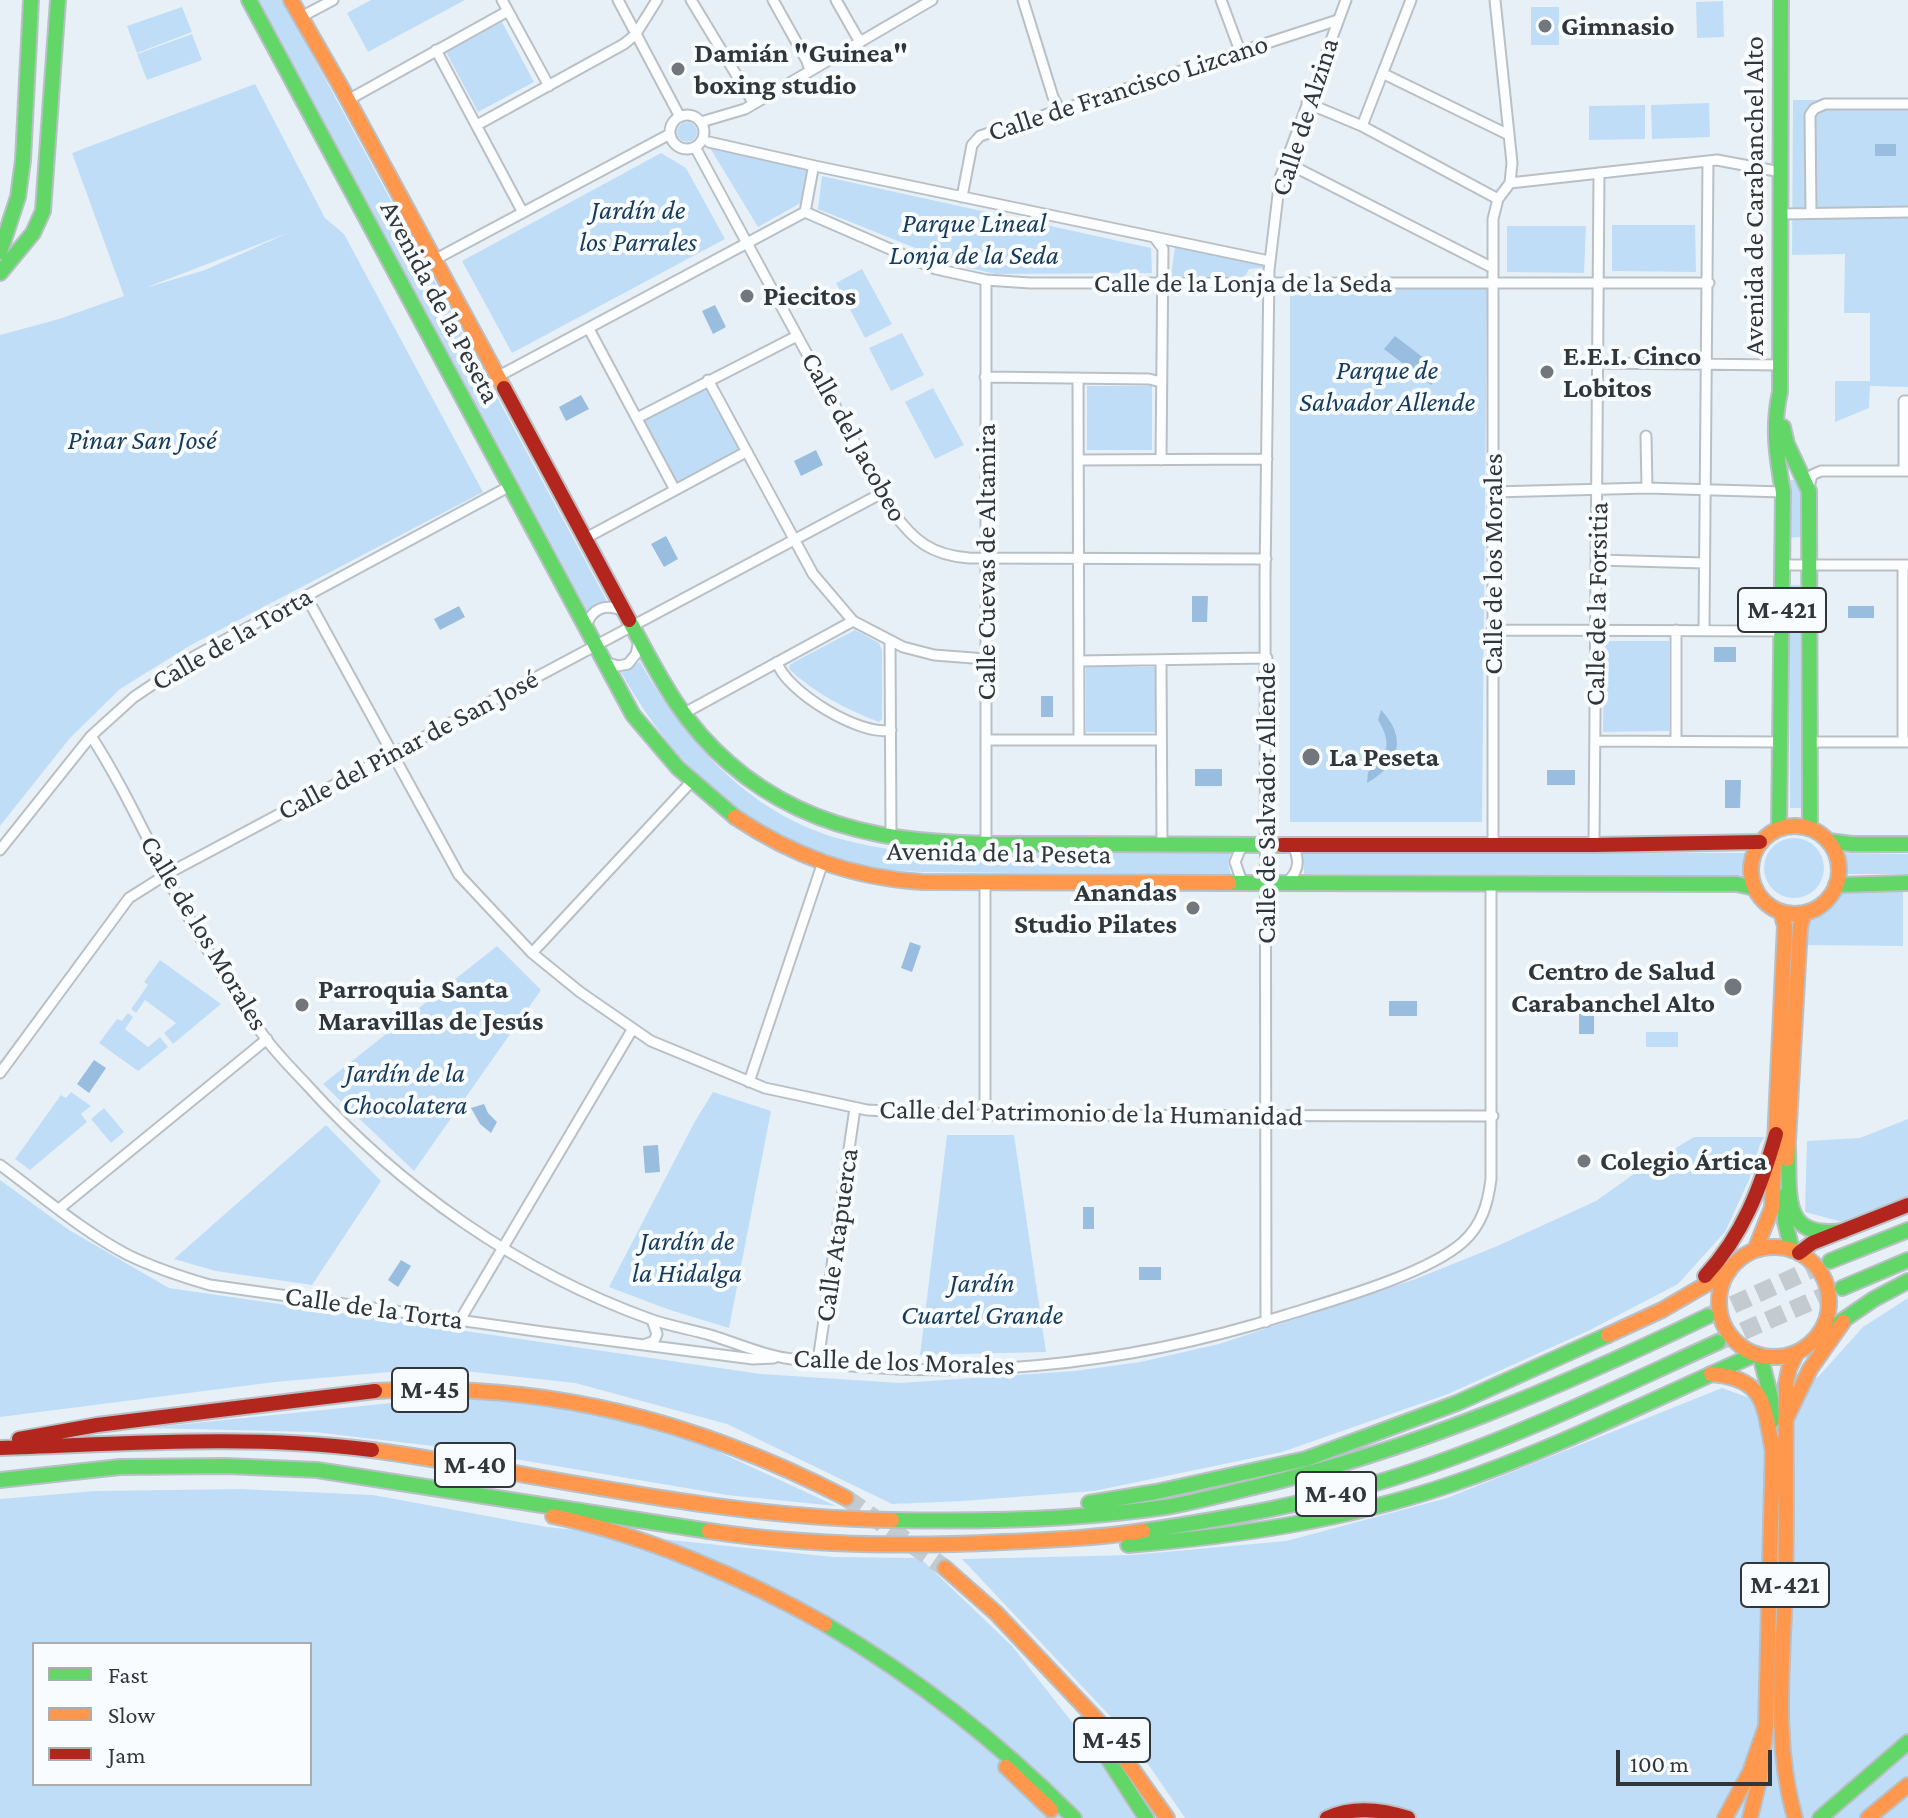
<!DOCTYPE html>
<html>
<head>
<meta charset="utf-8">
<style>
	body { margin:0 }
	#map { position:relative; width:1908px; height:1818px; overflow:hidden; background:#e8f0f7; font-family:"Crimson Pro",serif }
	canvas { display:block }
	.legend { position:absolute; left:32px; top:1642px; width:280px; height:144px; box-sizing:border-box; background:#f9fcfe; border:2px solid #a9adb0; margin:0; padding:10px 14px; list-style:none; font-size:24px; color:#31363b }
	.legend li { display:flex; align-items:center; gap:16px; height:40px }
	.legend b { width:40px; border:2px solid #a9adb0 }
	.scale { position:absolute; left:1616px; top:1750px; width:156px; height:36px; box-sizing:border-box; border:4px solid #31363b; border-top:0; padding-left:10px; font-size:24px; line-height:28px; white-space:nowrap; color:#31363b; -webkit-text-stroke:6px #f9fcfe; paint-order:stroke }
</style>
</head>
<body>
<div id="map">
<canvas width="1908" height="1818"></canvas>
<ul class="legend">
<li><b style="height:10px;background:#63d668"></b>Fast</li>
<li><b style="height:10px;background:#ff974d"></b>Slow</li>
<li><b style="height:10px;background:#b3261e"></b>Jam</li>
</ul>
<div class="scale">100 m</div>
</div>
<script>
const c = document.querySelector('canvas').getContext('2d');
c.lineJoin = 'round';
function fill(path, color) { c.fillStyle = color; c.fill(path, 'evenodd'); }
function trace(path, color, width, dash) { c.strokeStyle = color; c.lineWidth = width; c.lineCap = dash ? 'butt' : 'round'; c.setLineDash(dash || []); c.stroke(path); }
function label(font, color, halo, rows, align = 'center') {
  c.font = font + ' "Crimson Pro",serif'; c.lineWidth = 8; c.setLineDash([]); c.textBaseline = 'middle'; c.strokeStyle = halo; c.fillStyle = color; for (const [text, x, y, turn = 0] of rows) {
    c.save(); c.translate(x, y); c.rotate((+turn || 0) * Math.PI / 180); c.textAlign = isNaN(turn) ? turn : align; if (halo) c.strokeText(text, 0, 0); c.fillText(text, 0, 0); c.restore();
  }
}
fill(new Path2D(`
	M259,0h23l6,10 319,591 -11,2 -9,7z
	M371,0h94l-97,52 -21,-39z
	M1723,1l1,36 -27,1 -1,-36z
	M182,7l10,25 -55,21 -10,-27z
	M1531,7h28v38h-28z
	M502,22l32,60 -56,30 -32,-60z
	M192,34l10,26 -55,20 -10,-26z
	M255,84l70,134 19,16 139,258 -292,153 -71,44 -50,49 -70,88v-491l59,-16 65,-23 -52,-143zM288,233l-83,37 -60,18z
	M1793,100h115v287l-38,-1 -1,22 -34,14v-41h35v-68h-26l1,-59 -53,1z
	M1709,103l1,34 -58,2 -1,-34z
	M1645,105v34l-56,1v-34z
	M677 132a10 10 0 1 1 20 0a10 10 0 1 1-20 0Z
	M710,148l98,20 -4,33 -46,26z
	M661,153l25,15 39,71 -213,114 -50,-92z
	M822,176l329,72 1,25 -156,1 -36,-8 -142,-57z
	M1612,225h83l1,47 -84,-1z
	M1507,226h79l-2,47 -77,-1z
	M1175,246l88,17v5l-14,1 -4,7h-74z
	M862,269l30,55 -27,14 -29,-55z
	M1290,286l197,2 -5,534h-192z
	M902,333l22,42 -33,16 -22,-43z
	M708,380l38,72 -71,38 -38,-72z
	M1087,386h65v64h-65z
	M933,388l31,57 -29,14 -30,-57z
	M1785,480h12l3,5 2,52 -16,1z
	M1789,585h11l1,223h-11z
	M855,630l24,13 3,7v69l-3,3c-34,-13 -63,-28 -90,-53l1,-4 4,-3z
	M1604,641h65v90l-66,1z
	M640,662c44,77 107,150 197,176 28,8 56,12 85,16l309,-2 -3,11 3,12 -309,-3c-16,-1 -33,-1 -49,-5 -116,-23 -196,-94 -252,-195z
	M1086,667h70l-1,65h-69z
	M1764 868a30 30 0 1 1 60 0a30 30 0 1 1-60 0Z
	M1303,852l445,1 -1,22 -443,-1z
	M1841,853l67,1v20h-66z
	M1903,883v63l-100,-1 1,-32c16,-6 24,-13 32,-28z
	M497,946l44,44 -127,181 -91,-87z
	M160,960l61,44 -48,40 -9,-11 12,-10 -31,-23 -9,13 -5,-4 17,-24 -4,-3z
	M128,1013l5,4 -8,12 23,18 12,-10 8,10 -30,24 -39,-28 18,-24 5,2z
	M1646,1032h32v15h-32z
	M71,1092l20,14 -10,8 6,8 -57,48 -15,-11 46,-64 5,3z
	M713,1092l58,19 -42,217 -59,-18 -61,-23 85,-164z
	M104,1108l20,24 -13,11 -20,-24z
	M1908,1119v77l-66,26 -37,-10 2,-71 53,-3z
	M326,1125l55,56 -69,104 -96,-14 -42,-12z
	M947,1135h67l32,217 -126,3z
	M1694,1137h71l-5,7 -11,36 -24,52 -47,52 -88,46 -142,64 -166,58 -188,39 -131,10 -71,3 -165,-80 -152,-41 -139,-15 -161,14 -275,35v-237l69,50 100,58 592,86 139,9 175,-12 65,-9 79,-18 194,-64 82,-33 101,-46 45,-32z
	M1908,1298v520h-723l-57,-83 -166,-176 169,-4 155,-14 161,-43 275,-110 25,9 71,-20 45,-50z
	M450,1397l127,11 129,38 130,60 -109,-11 -277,-47 -136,-16 -168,-4z
	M240,1489l133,6 174,32 286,30 87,1 92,88 75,95 48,77h-1135v-319l95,-8zM34,1644h276v140h-276z`), '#c0ddf8');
fill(new Path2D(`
	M1875,144h21v12h-21z
	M715,305l11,22 -13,7 -11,-23z
	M1395,336l47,36 -11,13 -47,-36z
	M581,395l8,14 -23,12 -7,-14z
	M816,450l7,15 -22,11 -7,-15z
	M666,536l12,23 -14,8 -13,-23z
	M1192,596h16l-1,26h-15z
	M459,606l6,11 -25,13 -6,-11z
	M1848,606h26v12h-26z
	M1714,647h22v15h-22z
	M1041,696h12v21h-12z
	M1381,710c27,28 18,55 -14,73l1,-11c21,-15 24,-30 10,-52z
	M1195,769h27v17h-27z
	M1547,770h28v15h-28z
	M1725,780h16l-1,28h-15z
	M910,942l11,4 -9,26 -11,-4z
	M1389,1001h28v15h-28z
	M1579,1005h15v29h-15z
	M94,1060l12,8 -17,25 -12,-9z
	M484,1104l4,9 9,9 -6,11 -11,-9 -9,-16z
	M658,1145l2,27 -15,1 -2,-27z
	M1083,1207h11v22h-11z
	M401,1260l10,6 -13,21 -10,-7z
	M1139,1267h22v13h-22z`), '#98bdde');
trace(new Path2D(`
	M1708,1316l122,-55
	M1718,1342l124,-54
	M846,1498l99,70`), '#c3cbd1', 18, [18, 9]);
const street = new Path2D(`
	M502,0l47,86
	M618,0l62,117
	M691,0l63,104
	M773,0l34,61 3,10
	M836,0l21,37 5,4
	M1023,0l30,97 7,13
	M1221,0l19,51
	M301,17l32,-17
	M436,50l86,161
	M1384,74l125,61
	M348,100l160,-89
	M1307,103l55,23 136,73
	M670 132a17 17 0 1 1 34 0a17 17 0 1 1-34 0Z
	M701,122l44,-13 187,-109
	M477,125l147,-81 11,-9 22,-35
	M1362,126l49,-126
	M709,142l106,24
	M695,147l197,364c22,30 39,44 77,47l297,1
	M1285,162l208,106
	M1510,183l207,-23 64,12
	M962,197l10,-52 8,-9 358,-116
	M805,212l131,57 50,11 44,3h679
	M805,212l8,-43 2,-3 454,95
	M1811,213l-1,-98 4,-6 11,-5h83
	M1780,214l128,-2
	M1155,238l8,11 -2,211
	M434,260l236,-126
	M986,280v563
	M589,329l86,161
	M1599,363l181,2
	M497,377l308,-165
	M985,377l164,2 12,3
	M1078,378l1,362
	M708,380l105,194 40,47 50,26 31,8 52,4
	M637,418l160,-82
	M1646,436l1,52
	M1079,460l188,-1
	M1904,471v-70h4
	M1809,487l3,-12 9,-4h87
	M1493,492l154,-4 136,4
	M584,539l162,-87
	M1598,560l106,3
	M1782,565h126
	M306,596l153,279 73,78 48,39 71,49 114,47 102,22 98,5 528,1
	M586,627c5,-19 20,-24 37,-16
	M1492,630l290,1
	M1704,630l4,-469
	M890,641l1,197
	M1161,660l1,185
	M1079,661l188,-3
	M605,662l13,4 10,-2 8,-10 3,-13
	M777,662c8,29 84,75 114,68
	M681,713l9,-3 163,-89
	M91,736c33,51 58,108 87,162 26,48 56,97 88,141 12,16 27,31 41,46 93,103 212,187 343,234 19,7 40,10 60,16 24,7 50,19 75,23 167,26 341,8 501,-43 48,-15 141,-41 177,-73 19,-17 25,-39 28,-63v-296
	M986,740h174
	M1595,741l187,1
	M1676,741v-111
	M1808,742h100
	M1903,742v-177
	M1493,844v-625l5,-20 12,-16 2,-20 -17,-163
	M1594,845l5,-672
	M0,850l91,-114 43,-39 61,-41 315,-170
	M985,882v232
	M1242,882l-7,-20 5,-12 6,-6
	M1287,882c13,-11 13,-23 5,-38
	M532,953l159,-171
	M0,1073l129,-175 38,-24 715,-381
	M749,1082l74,-220
	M0,1165c41,30 82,66 128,90 27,13 54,22 82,30l333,47 210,27 21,-1
	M59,1209l208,-170
	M460,1320l172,-290
	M1266,1322l-1,-745 4,-307 11,-92 66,-178
	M646,1344l8,-3 3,-7 -5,-14
	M818,1361l37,-253`);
const fast = new Path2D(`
	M249,0l384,715 45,53 57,49
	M18,197l5,-37 8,-160
	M43,211l15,-211
	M0,252l18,-55
	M0,273l33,-40 10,-22
	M1783,427l4,17 22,47 1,337
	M629,620c29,54 52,102 100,143 99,87 217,81 340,81 71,0 142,0 213,1
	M1779,828l4,-336c-6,-34 -11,-65 -3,-100l1,-392
	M1828,841l24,3h56
	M1229,883l508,1 18,4
	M1836,885l72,-2
	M1788,1148c2,46 -8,92 55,83
	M1785,1195v27l7,28
	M1830,1261l78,-31
	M1842,1288l66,-28
	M1833,1327l41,-28 34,-18
	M1760,1355l11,43 1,23
	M0,1480l120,-13 106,-1 91,4 392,61
	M1089,1503l67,-11 150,-33 151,-56 151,-68
	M892,1520c90,2 183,0 273,-13 30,-5 59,-13 89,-20 159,-37 307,-100 454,-171
	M1143,1531c86,-13 173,-28 256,-55 110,-35 214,-86 319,-134
	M1128,1545c109,-9 217,-25 321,-60 106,-36 205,-86 307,-131
	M825,1624c94,56 172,117 249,194
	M1085,1723l61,95
	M1820,1818l88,-76`);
const slow = new Path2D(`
	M291,0l50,87 163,301
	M735,817c58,39 118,61 188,65l306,1
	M1751 870a44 44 0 1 1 88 0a44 44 0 1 1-88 0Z
	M1787,1159l13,-232 4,-14
	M1719 1302a55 55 0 1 1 110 0a55 55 0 1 1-110 0Z
	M1755,1250l17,-42 13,-282 -4,-14
	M1608,1335l54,-25 67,-39
	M1711,1374c55,4 53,32 62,78
	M375,1391c170,-10 322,30 471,107
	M1785,1421l25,-52 33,-47
	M372,1450c173,24 345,68 520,70
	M553,1516c92,19 191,62 272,108
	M709,1531c97,15 196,16 294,11 47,-2 93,-4 140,-11
	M945,1568l51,45 102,108 69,97
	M1006,1767l45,43
	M1725,1818l25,-46 16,-46
	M1750,1818l10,-41 6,-51 7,-284
	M1795,1818c-22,-76 -12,-153 -10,-232 2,-67 0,-135 1,-202l3,-15 8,-17
	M1868,1818l40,-33`);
const jam = new Path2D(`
	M504,388l125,232
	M1282,845h312l166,-3
	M1799,1253l13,-10 96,-38
	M1705,1276c38,-41 56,-89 71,-142
	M19,1439l78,-14 278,-34
	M0,1448c125,-4 248,-14 372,2
	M1327,1818c26,-12 54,-9 81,0`);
trace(street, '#b9c0c5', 13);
trace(fast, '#b9c0c5', 18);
trace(slow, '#b9c0c5', 18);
trace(jam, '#b9c0c5', 18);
trace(street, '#fcfdfe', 9);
trace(fast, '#63d668', 14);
trace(slow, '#ff974d', 14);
trace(jam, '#b3261e', 14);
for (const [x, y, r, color] of [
	[1545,26,8,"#71777d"],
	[678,69,8,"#71777d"],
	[747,296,8,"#71777d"],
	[1547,372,8,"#71777d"],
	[1311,757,10,"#71777d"],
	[1193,908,8,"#71777d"],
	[1733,987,10,"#71777d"],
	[302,1005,8,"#71777d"],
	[1584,1161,8,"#71777d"]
]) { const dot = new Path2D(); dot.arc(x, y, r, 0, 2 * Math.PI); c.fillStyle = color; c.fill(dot); trace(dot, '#f9fcfe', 3); }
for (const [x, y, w] of [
	[1782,610,88],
	[430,1390,76],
	[475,1465,80],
	[1336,1494,80],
	[1785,1585,88],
	[1112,1740,76]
]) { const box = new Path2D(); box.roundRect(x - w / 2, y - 22, w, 44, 6); c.fillStyle = '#f9fcfe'; c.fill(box); trace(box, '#31363b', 2); }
label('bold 26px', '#31363b', null, [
	["M-421",1782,610],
	["M-45",430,1390],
	["M-40",475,1465],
	["M-40",1336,1494],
	["M-421",1785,1585],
	["M-45",1112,1740]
]);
label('bold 28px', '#31363b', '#f9fcfe', [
	["Gimnasio",1561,26],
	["Damián \"Guinea\"",694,53],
	["boxing studio",694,85],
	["Piecitos",763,296],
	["E.E.I. Cinco",1563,356],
	["Lobitos",1563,388],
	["La Peseta",1329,757],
	["Anandas",1177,892,"right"],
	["Studio Pilates",1177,924,"right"],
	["Centro de Salud",1715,971,"right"],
	["Carabanchel Alto",1715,1003,"right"],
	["Parroquia Santa",318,989],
	["Maravillas de Jesús",318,1021],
	["Colegio Ártica",1600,1161]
], 'left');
label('28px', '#31363b', '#f9fcfe', [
	["Calle de Francisco Lizcano",1128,88,-18],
	["Calle de Alzina",1305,117,-72],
	["Avenida de Carabanchel Alto",1754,196,-90],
	["Calle de la Lonja de la Seda",1243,283],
	["Avenida de la Peseta",440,302,62],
	["Calle del Jacobeo",854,437,61],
	["Calle Cuevas de Altamira",986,562,-90],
	["Calle de los Morales",1493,564,-90],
	["Calle de la Forsitia",1597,604,-89],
	["Calle de la Torta",232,639,-30],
	["Calle del Pinar de San José",408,745,-28],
	["Calle de Salvador Allende",1266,803,-90],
	["Avenida de la Peseta",999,853,1],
	["Calle de los Morales",204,933,59],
	["Calle del Patrimonio de la Humanidad",1091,1113,1],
	["Calle Atapuerca",837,1235,-82],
	["Calle de la Torta",374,1308,8],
	["Calle de los Morales",904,1362,2]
]);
label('italic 28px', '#163b5a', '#f9fcfe', [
	["Jardín de",638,210],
	["los Parrales",638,242],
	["Parque Lineal",974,223],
	["Lonja de la Seda",974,255],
	["Parque de",1387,370],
	["Salvador Allende",1387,402],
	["Pinar San José",142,440],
	["Jardín de la",405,1073],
	["Chocolatera",405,1105],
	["Jardín de",687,1241],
	["la Hidalga",687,1273],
	["Jardín",982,1283],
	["Cuartel Grande",982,1315]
]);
</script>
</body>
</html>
